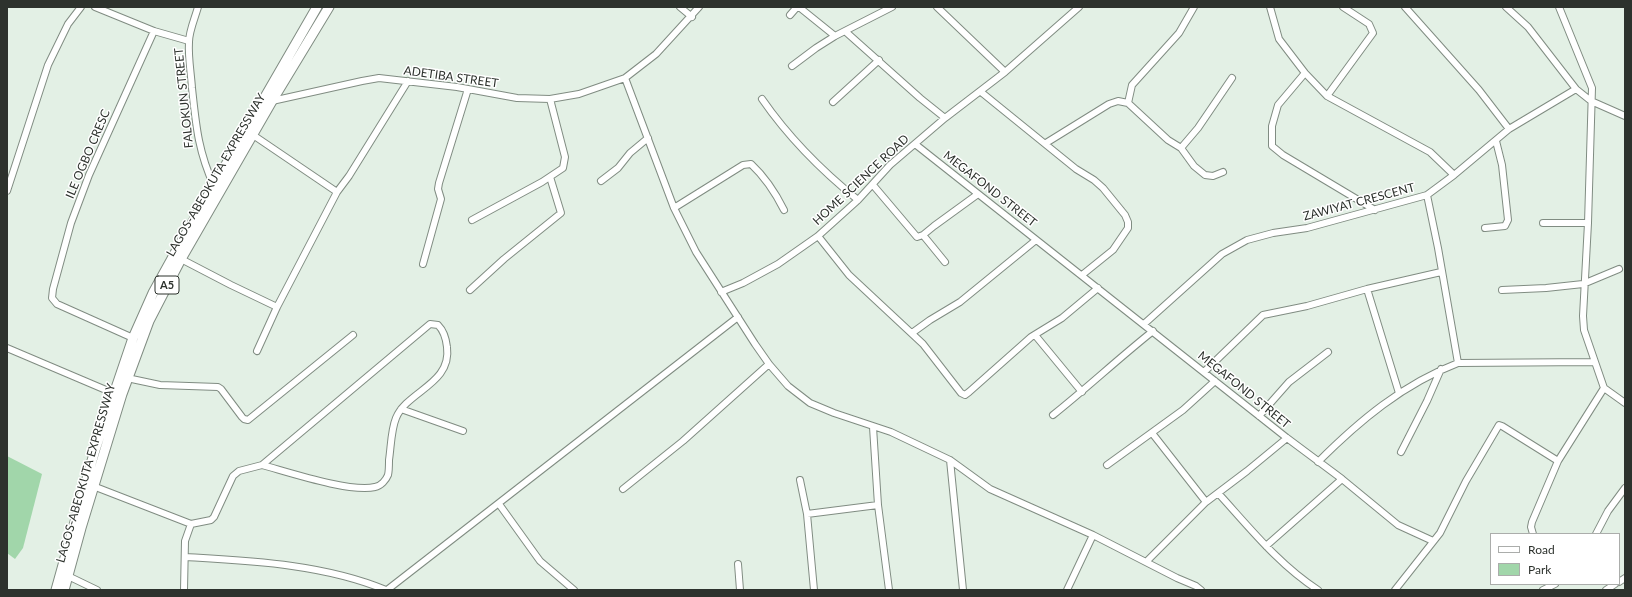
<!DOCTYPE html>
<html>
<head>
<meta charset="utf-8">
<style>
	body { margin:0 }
	#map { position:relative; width:1632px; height:597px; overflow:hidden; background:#e3f0e5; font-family:Lato,sans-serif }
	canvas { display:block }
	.frame { position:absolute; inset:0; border:8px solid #2d322d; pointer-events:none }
	.legend { position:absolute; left:1490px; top:533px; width:130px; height:52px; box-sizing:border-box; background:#fff; border:1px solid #abadab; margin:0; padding:5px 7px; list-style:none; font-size:12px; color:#2d322d }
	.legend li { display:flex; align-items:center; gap:8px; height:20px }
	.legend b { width:20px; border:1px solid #abadab }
</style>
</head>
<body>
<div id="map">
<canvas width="1632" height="597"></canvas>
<div class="frame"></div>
<ul class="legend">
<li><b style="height:5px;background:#fff"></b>Road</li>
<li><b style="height:11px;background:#a1d6aa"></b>Park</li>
</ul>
</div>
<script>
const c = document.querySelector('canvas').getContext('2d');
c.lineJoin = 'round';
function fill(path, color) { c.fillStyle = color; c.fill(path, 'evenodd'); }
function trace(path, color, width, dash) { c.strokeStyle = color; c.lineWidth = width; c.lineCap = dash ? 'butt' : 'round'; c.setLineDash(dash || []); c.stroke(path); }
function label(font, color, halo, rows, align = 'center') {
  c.font = font + ' Lato,sans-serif'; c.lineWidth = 3; c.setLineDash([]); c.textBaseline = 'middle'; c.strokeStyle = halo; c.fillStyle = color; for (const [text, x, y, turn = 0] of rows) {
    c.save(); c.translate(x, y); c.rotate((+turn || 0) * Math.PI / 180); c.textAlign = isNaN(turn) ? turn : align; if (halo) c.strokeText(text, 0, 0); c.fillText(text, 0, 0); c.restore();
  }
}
fill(new Path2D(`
	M7,456l35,18 -19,74 -8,11 -8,-6z`), '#a1d6aa');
const minor = new Path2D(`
	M95,7l59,24 35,10
	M198,7c-3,11 -9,24 -9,35 -1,15 2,31 3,46 4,37 6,63 22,98
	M680,7l12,10
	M799,7l36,29
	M937,7l68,65
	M1270,7l9,32 26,34 22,23 103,56 24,23
	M1405,7l74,83 30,39
	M1506,7l22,20 48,62 15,12 34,15
	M790,15l7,-8
	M846,32l74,66 25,20
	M792,66l24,-18 19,-12 57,-29
	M1305,73l-27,32 -6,21v20l11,9 92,55
	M625,78l49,130 22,44 59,92 14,20 19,22 22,17 24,10 57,19 59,28 40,29 103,46 84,43 19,8 5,4
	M981,92l95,77 18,11 9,8 22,27 3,7v6l-15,22 -31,25
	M1327,96l46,-63 -4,-9 -26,-17
	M762,99c27,39 60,72 96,101
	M272,101l90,-20 17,-3 78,9 60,11 33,1 29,-5 46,-16 31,-24 43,-47
	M833,102l46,-42
	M1128,103l4,-18 47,-52 15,-26
	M253,135l84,57
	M1046,143l63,-39 9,-3 10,2 40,37 13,8 13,18 11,9 8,1 10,-4
	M915,144l372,294 55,41 56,46 35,16
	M1181,148l17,-20 34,-50
	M601,181l17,-13 12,-15 18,-15
	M873,185l44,52 6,-2 11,-9 44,-32
	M7,191l41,-126 20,-41 13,-17
	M1427,195l11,53 20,115
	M674,208l69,-43 8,-1c14,13 24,28 33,46
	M472,220l70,-38 21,-14 2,-11 -15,-58
	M1543,223h45
	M1485,228l20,-2 3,-6 -6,-55 -6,-24
	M923,235l22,27
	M818,236l31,39 74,69 38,49 4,2 4,-3 62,-55 31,-19 36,-30
	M181,259l50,26 46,22
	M423,264l18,-65 -3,-10 1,-6 29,-94
	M1367,289l32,104
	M470,290l34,-31 57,-46 -11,-36
	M1502,290l44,-2 37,-4 36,-15
	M721,292l22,-9 35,-19 40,-28 40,-36 32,-35 55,-47 60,-46 74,-65
	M1144,324l78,-70 25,-14 26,-7 34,-5 120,-33 27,-20 55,-46 67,-40
	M912,333l18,-13 30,-18 76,-62
	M1035,335l47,57
	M133,338l-76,-34 -5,-6 1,-9 18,-66 18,-48 65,-144
	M7,348l106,45
	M257,351l20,-44 60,-115 12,-16 59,-95
	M1204,372l59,-57 44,-9 60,-17 74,-17
	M127,378l33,7 58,2 3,2 21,28 2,2 4,1 105,-85
	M1604,388l21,15
	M401,409l62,22
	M1053,415c34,-27 66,-57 100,-84
	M1259,416l30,-34 39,-30
	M873,427l5,78 11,85
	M1152,433l54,69
	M1401,452l26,-51 14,-32
	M950,460l13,130
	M1318,462c41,-41 85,-78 140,-99l136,-1
	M1107,465l76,-55 32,-29
	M800,480l7,34 7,76
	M93,486l98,38 20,-4 3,-3 19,-41 6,-5 23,-6 168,-141 8,1c6,6 8,13 9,22 5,37 -40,44 -51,71 -5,12 -5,29 -7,42 0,4 0,11 -1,15 -2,5 -7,11 -13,12 -24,6 -87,-15 -113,-22
	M623,489l60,-48 86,-77
	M1218,493c31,34 61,72 100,97
	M499,504l41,57 34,29
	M807,514l71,-9
	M1533,534l-2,-7 1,-5 26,-61 46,-73 -20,-58 -1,-14 5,-93 4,-135 -33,-81
	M1596,534l12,-23 17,-23
	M1266,546l76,-67
	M185,557c67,4 138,7 201,33
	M1146,562l60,-60 41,-31 40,-33
	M738,564l2,26
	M68,576l29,14
	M1619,582l6,-4
	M184,590l1,-49 6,-17
	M387,590l351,-273
	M1067,590l26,-55
	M1395,590l45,-57 26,-52 33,-56 3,1 56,35
	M1543,590l12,-6
	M1606,590l9,-6`);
const highway = new Path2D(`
	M56,590l39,-140 38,-112 20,-45 26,-47 138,-239
	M64,590l17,-62 41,-134 27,-73 32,-62 91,-158 57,-94`);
trace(minor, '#808c82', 8);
trace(highway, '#808c82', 11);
trace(minor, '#fff', 6);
trace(highway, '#fff', 9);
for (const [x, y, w] of [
	[167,285,24]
]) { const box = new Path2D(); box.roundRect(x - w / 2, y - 9, w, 18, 3); c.fillStyle = '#fff'; c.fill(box); trace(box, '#2d322d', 1); }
label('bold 11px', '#2d322d', null, [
	["A5",167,285]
]);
label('12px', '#2d322d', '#fff', [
	["ADETIBA STREET",451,77,8],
	["FALOKUN STREET",184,98,-96],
	["ILE OGBO CRESC",88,154,-67],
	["LAGOS-ABEOKUTA EXPRESSWAY",216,175,-60],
	["HOME SCIENCE ROAD",861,180,-43],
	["MEGAFOND STREET",990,189,38],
	["ZAWIYAT CRESCENT",1359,202,-15],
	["MEGAFOND STREET",1244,390,39],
	["LAGOS-ABEOKUTA EXPRESSWAY",86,473,-74]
]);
</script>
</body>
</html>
